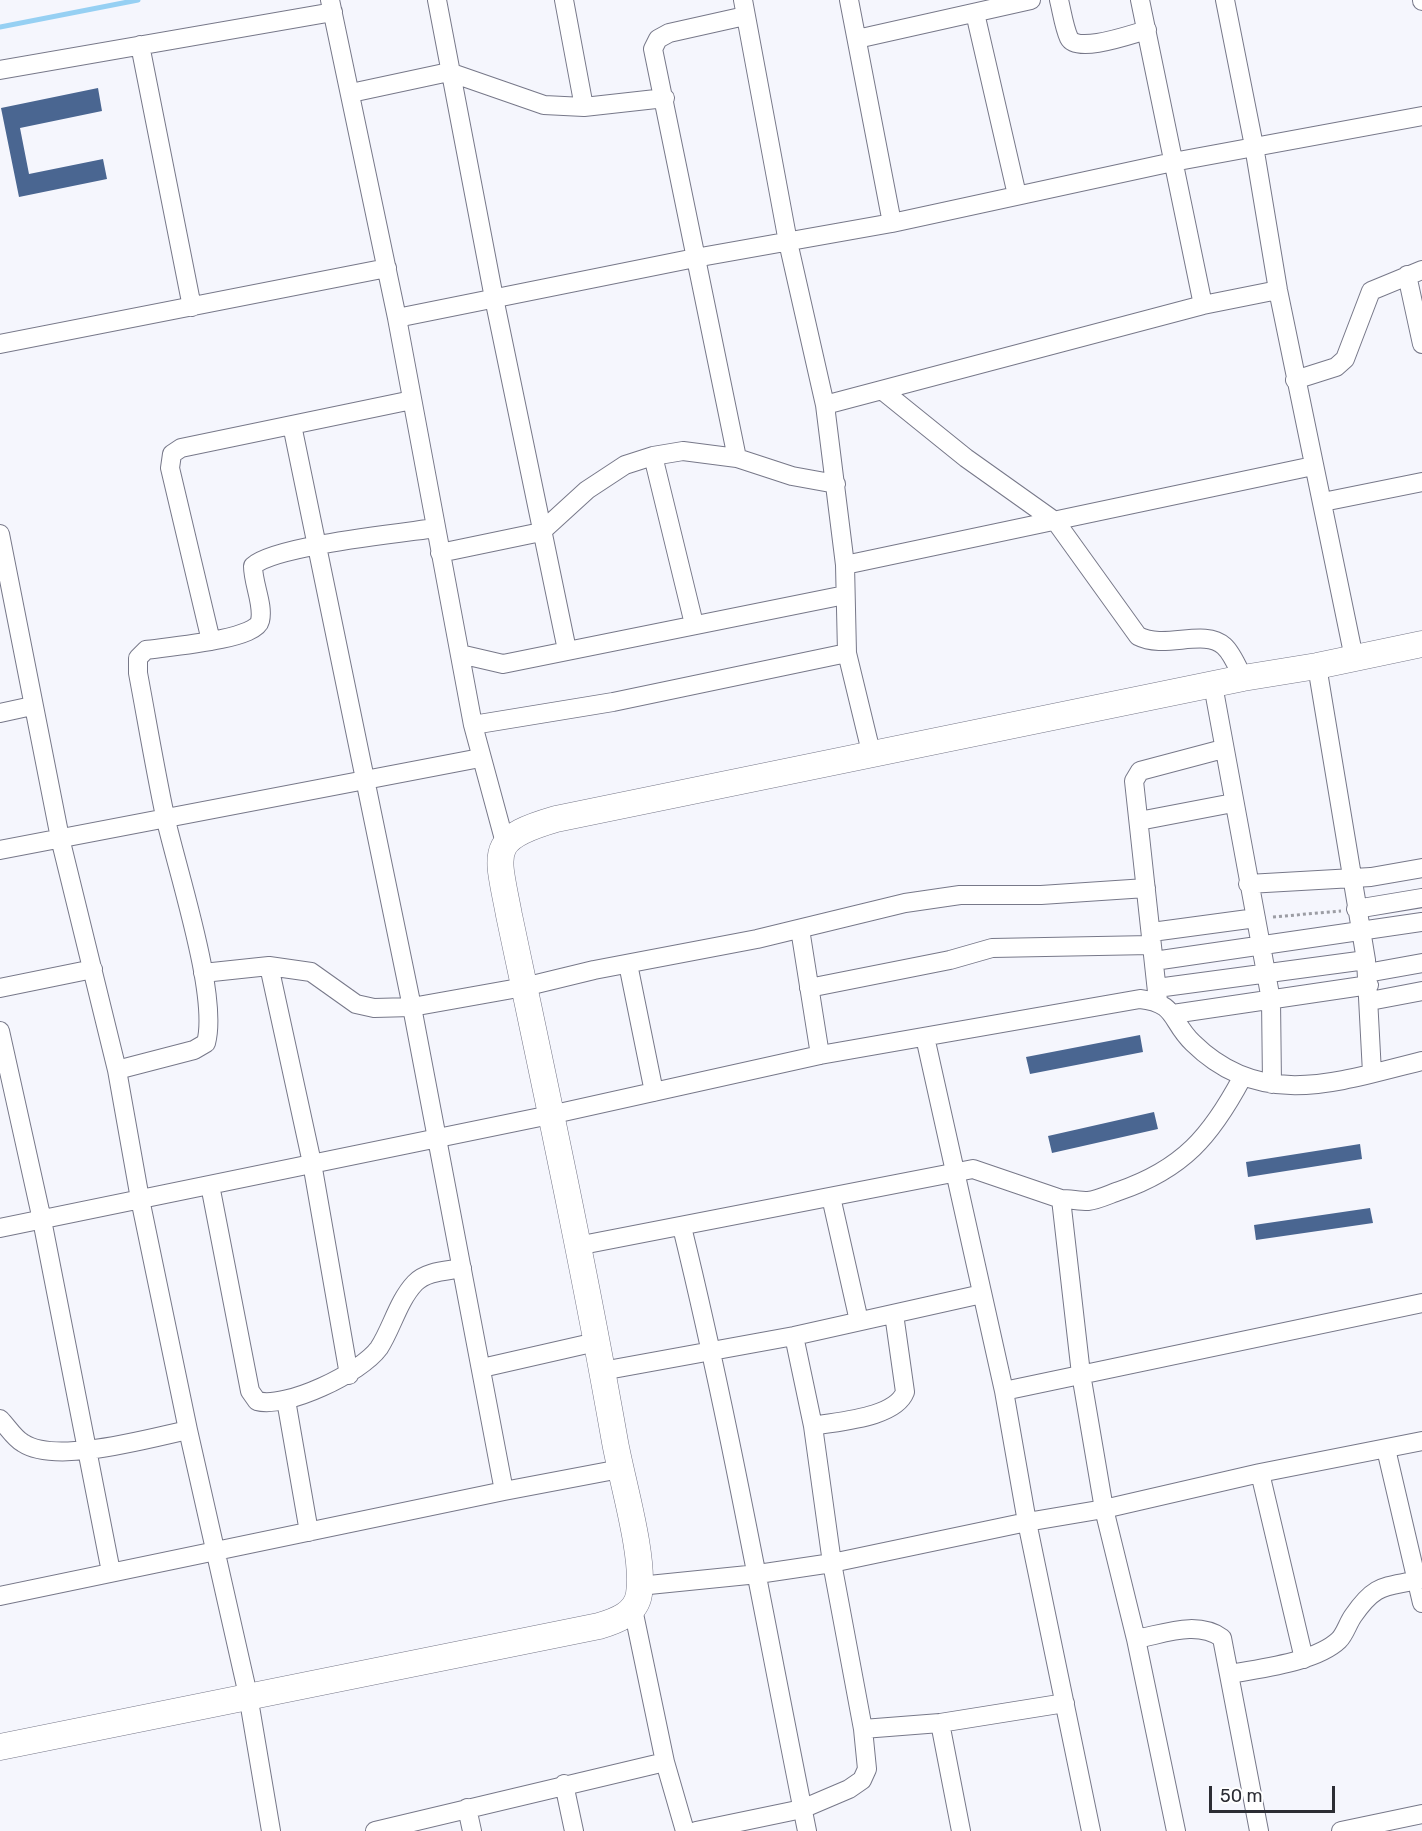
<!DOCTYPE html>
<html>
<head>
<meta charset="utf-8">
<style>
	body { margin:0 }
	#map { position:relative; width:1422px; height:1831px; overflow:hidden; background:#f5f6fd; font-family:Rubik,sans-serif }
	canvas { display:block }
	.scale { position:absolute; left:1209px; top:1786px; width:126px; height:27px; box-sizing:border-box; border:3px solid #2c2d34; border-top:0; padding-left:8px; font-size:18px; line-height:21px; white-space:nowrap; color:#2c2d34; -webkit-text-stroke:4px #fff; paint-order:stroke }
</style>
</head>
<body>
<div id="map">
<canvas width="1422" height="1831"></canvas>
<div class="scale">50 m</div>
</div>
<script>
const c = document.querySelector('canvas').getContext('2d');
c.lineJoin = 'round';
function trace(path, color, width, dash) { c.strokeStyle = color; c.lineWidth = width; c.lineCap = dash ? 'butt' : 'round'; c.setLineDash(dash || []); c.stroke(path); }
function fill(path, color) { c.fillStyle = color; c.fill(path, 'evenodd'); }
trace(new Path2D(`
	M0,27l138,-27`), '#96d0f3', 5);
fill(new Path2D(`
	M98,88l4,23 -82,17 9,46 74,-15 4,20 -88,18 -18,-89z
	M1140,1035l3,17 -113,22 -4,-17z
	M1154,1112l4,17 -106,24 -4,-17z
	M1360,1144l2,15 -114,18 -2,-15z
	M1370,1208l3,15 -117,17 -2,-15z`), '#4a6691');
const street = new Path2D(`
	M330,0l67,318 76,407 32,118
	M437,0l57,298 73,352
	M564,0l20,107
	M743,0l45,242 37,163 20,160 2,88 25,103
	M849,0l43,223
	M1059,0c3,12 5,27 10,38 8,16 63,-4 78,-8
	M1140,0l63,305
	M1225,0l29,146 24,144 76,368
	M1422,0v1
	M975,13l42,182
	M857,39l174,-39
	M140,45l52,262
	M0,70l333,-58
	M351,93l98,-21 95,33 40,2 81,-9
	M1407,275l15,69
	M397,318l298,-60 197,-35 281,-61 249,-46
	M0,344l387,-76
	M1295,380l41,-13 9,-8 26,-68 51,-21
	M883,391l83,67 90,64 82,114c27,14 66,-8 86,10 8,7 14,22 19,32
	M825,405l378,-100 75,-15
	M292,425l120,582 92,484
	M653,456l41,168
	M737,458l-84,-409 5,-10 11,-6 76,-17
	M1323,502l99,-20
	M0,534l60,304 57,232 23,129 48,231 60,265 23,136
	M440,553l101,-21 46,-42 38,-25 28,-9 30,-5 54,7 55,18 44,8
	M845,565l468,-99
	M211,641l-41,-173 2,-14 9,-6 231,-48
	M460,654l43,10 342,-69
	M1317,666l49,294 6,113
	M1213,685l58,315 1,84
	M0,713l32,-7
	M473,725l140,-23 234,-49
	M1139,821l94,-18
	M0,850l480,-92
	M1248,884l123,-7 51,-9
	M1356,909l66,-11
	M800,929l20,126
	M1152,932l104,-14
	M1154,961l268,-39
	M628,964l26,128
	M269,966l43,197 37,212
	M203,973l66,-7 42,6 45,32 18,4 38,-1 112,-20 70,-17 163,-31 148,-36 55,-8h81l105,-7
	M1367,973l55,-10
	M0,988l93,-19
	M809,988l141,-28 42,-12 159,-3
	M1157,988l209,-28
	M1158,1001l-24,-220 6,-10 83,-22
	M1370,1001l52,-10
	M1173,1014l196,-29
	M0,1031l42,189 69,352
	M925,1037l79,354 23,131 64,309
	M117,1070l77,-20 12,-7c13,-47 -29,-173 -41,-227 -10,-47 -18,-95 -27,-143v-15l8,-8c19,-3 110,-10 114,-29 4,-16 -7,-37 -7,-55 21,-20 148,-33 183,-38
	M210,1185l40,206 7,10c29,8 104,-28 122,-53 13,-20 19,-47 36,-65 11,-12 32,-12 47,-15
	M831,1197l28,124
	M682,1227c49,200 84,402 125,604
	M0,1228l550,-113 270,-60 320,-56c37,4 30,22 53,44 69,68 147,38 229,18
	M577,1246l396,-77 88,30
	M482,1368l114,-26
	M602,1371l192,-35 188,-42
	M1004,1391l418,-88
	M286,1400l23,132
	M0,1419c7,7 14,19 23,24 33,22 127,-5 165,-13
	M813,1426c26,-5 82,-8 92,-34l-11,-78
	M1386,1449l36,154
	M1260,1473l44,186
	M639,1586l119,-12 74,-11 195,-41 77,-13 156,-36 162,-32
	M0,1596l504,-105 116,-22
	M633,1609l32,153 20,69
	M1136,1639c28,-5 61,-19 86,-1l37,193
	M1231,1674c30,-6 85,-12 108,-34 6,-6 9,-17 14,-24 24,-35 33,-28 69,-37
	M940,1723l21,108
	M863,1729l77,-6 125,-20
	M564,1784l10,47
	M467,1808l5,23
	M375,1831l290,-69
	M696,1831l106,-22 47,-20 13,-9 5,-11 -4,-40 -31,-166 -19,-137 -19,-90
	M1176,1831l-40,-192 -32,-130 -23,-135 -20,-175c9,0 18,2 27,2 10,-1 22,-7 31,-10 64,-22 92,-55 123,-113
	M1341,1831l81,-17`);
const secondary = new Path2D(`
	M0,1747l599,-121c17,-5 37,-12 40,-32 6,-37 -17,-113 -24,-152 -31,-176 -69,-352 -106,-527 -12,-64 -22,-76 47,-96l687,-141 74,-12 105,-22`);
trace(street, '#777889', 20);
trace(secondary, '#777889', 27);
trace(new Path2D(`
	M1273,917l68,-6`), '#9c9da4', 3, [3, 3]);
trace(street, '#fff', 18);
trace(secondary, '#fff', 26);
</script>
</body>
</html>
